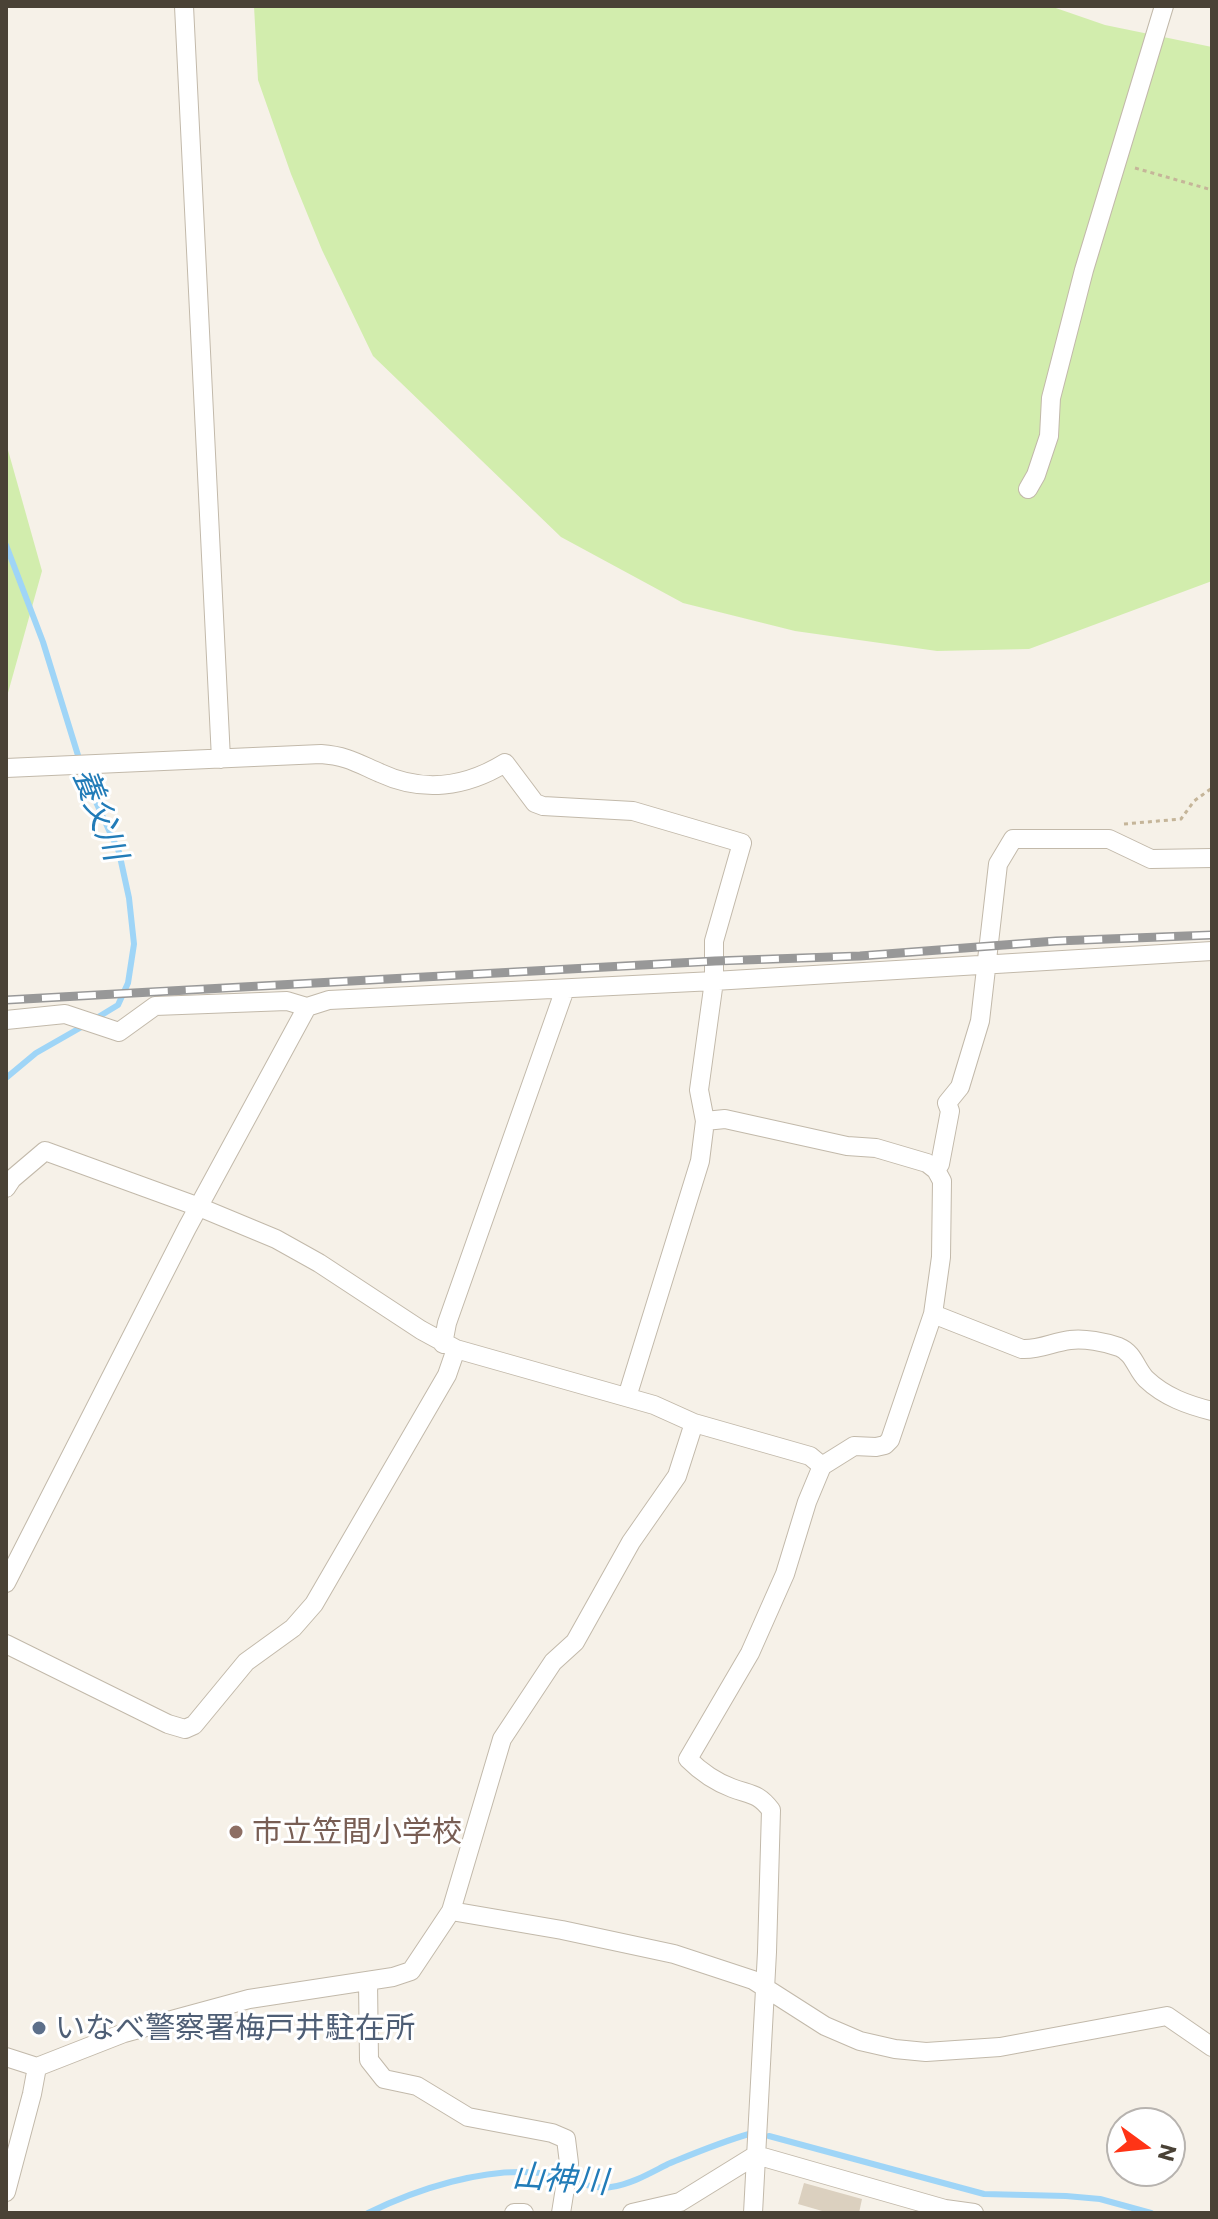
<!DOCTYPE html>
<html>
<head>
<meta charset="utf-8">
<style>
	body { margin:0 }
	#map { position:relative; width:1218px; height:2219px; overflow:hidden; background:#f6f1e8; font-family:Commissioner,sans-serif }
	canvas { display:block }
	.frame { position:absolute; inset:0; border:8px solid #4a4236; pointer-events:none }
	.north { position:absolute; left:1106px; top:2107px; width:80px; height:80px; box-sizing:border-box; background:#fff; border:2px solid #b7b3af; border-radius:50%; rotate:105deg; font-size:22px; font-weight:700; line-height:32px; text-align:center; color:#4a4236 }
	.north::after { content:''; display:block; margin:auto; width:28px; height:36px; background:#ff3416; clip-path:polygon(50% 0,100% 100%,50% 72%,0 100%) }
</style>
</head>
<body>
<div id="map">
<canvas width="1218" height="2219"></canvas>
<div class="frame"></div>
<div class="north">N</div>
</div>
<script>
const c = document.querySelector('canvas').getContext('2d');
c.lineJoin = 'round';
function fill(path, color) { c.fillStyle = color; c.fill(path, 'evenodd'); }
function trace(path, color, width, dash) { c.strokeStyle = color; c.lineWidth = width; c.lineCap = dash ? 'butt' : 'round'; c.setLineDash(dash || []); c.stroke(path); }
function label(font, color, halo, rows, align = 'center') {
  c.font = font + ' Commissioner,"Noto Sans JP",sans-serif'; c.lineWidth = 6; c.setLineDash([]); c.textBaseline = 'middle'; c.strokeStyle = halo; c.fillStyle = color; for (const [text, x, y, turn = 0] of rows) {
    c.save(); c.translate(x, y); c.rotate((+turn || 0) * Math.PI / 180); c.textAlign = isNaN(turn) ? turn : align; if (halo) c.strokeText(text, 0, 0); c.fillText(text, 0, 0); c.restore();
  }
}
fill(new Path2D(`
	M254,6h796l55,19 107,22v534l-183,68 -92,2 -142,-20 -112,-28 -122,-66 -188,-181 -51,-106 -31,-76 -33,-94z
	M6,443l36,128 -36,129z`), '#d2edad');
trace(new Path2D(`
	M6,545l37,97 42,136 34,74 10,46 5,46 -6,39 -10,22 -23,14
	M6,1078l30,-25 49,-28
	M769,2136l215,58 82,2 34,3 51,14
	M368,2213c49,-24 116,-46 172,-40 20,2 53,18 71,14 21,-3 39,-14 57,-23 27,-11 53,-22 81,-30`), '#9fd5f7', 6);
fill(new Path2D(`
	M804,2183l58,16 -3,14h-30l-31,-9z`), '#dbd0bf');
const street = new Path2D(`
	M184,6l37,753
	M1028,489l8,-14 13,-39 2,-38 33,-128 80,-264
	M6,768l315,-14c26,2 36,9 59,19 43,20 86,14 125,-10l30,40 8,3 90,5 109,32 -28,98v40l-15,109 6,31 -5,40 -73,236
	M6,1020l59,-6 54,18 36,-26 132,-5 20,6
	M705,1121l20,-2 122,27 29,2 51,15 9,7 6,11 -1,76 -8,57 -43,126 -5,5 -9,2 -22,-1 -32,20 -15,36 -22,72 -35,79 -62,106c12,12 28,23 44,29 19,7 26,5 39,22l-4,142 -14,261
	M936,1170l4,-6 10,-53 -3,-8 13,-16 20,-66 18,-157 15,-25h96l42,20 61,-1
	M6,1188l6,-9 33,-28 154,56 77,32 43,24 102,67 35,19 198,56 40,18 116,33 12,10
	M933,1314l89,35c18,1 31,-7 48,-9 14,-2 35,2 49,7 15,6 17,22 27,32 19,18 42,26 66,32
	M443,1344l4,-21 118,-334
	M6,1583l181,-355 120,-221 22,-7 385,-19 498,-30
	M6,1644l162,80 17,5 9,-4 52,-63 47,-34 21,-24 133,-229 9,-26
	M451,1911l111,19 112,24 79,26 72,46 35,15 35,8 31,3 74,-5 167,-31 45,31
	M368,1981l1,79 15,19 33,7 51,31 84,16 14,6 3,24 -8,50
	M6,2057l31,10 87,-34 125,-34 144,-22 18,-6 40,-60 51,-172 51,-77 22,-20 56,-100 46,-66 17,-53
	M6,2192l26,-98 5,-27
	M514,2213h10
	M632,2213l48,-11 76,-47 189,54 29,4`);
trace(street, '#c2b9aa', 20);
trace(new Path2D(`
	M1135,168l77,22
	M1124,824l57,-5 13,-18 18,-13`), '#c5b599', 3, [4, 4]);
trace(street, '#fff', 18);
const rail = new Path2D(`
	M6,1000l709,-39 145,-5 196,-15 156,-6`);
trace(rail, '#989898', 9);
trace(rail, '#fff', 6, [18]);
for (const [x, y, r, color] of [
	[236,1832,8,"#8d6e63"],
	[39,2028,8,"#5c6f8a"]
]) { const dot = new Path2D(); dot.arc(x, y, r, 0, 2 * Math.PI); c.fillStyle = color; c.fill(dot); trace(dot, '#fff', 3); }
label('30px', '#785e54', '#fff', [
	["市立笠間小学校",252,1832]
], 'left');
label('30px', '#4e5e75', '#fff', [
	["いなべ警察署梅戸井駐在所",55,2028]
], 'left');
label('italic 32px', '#227cb8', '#fff', [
	["養父川",100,814,69],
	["山神川",560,2179,4]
]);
</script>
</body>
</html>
